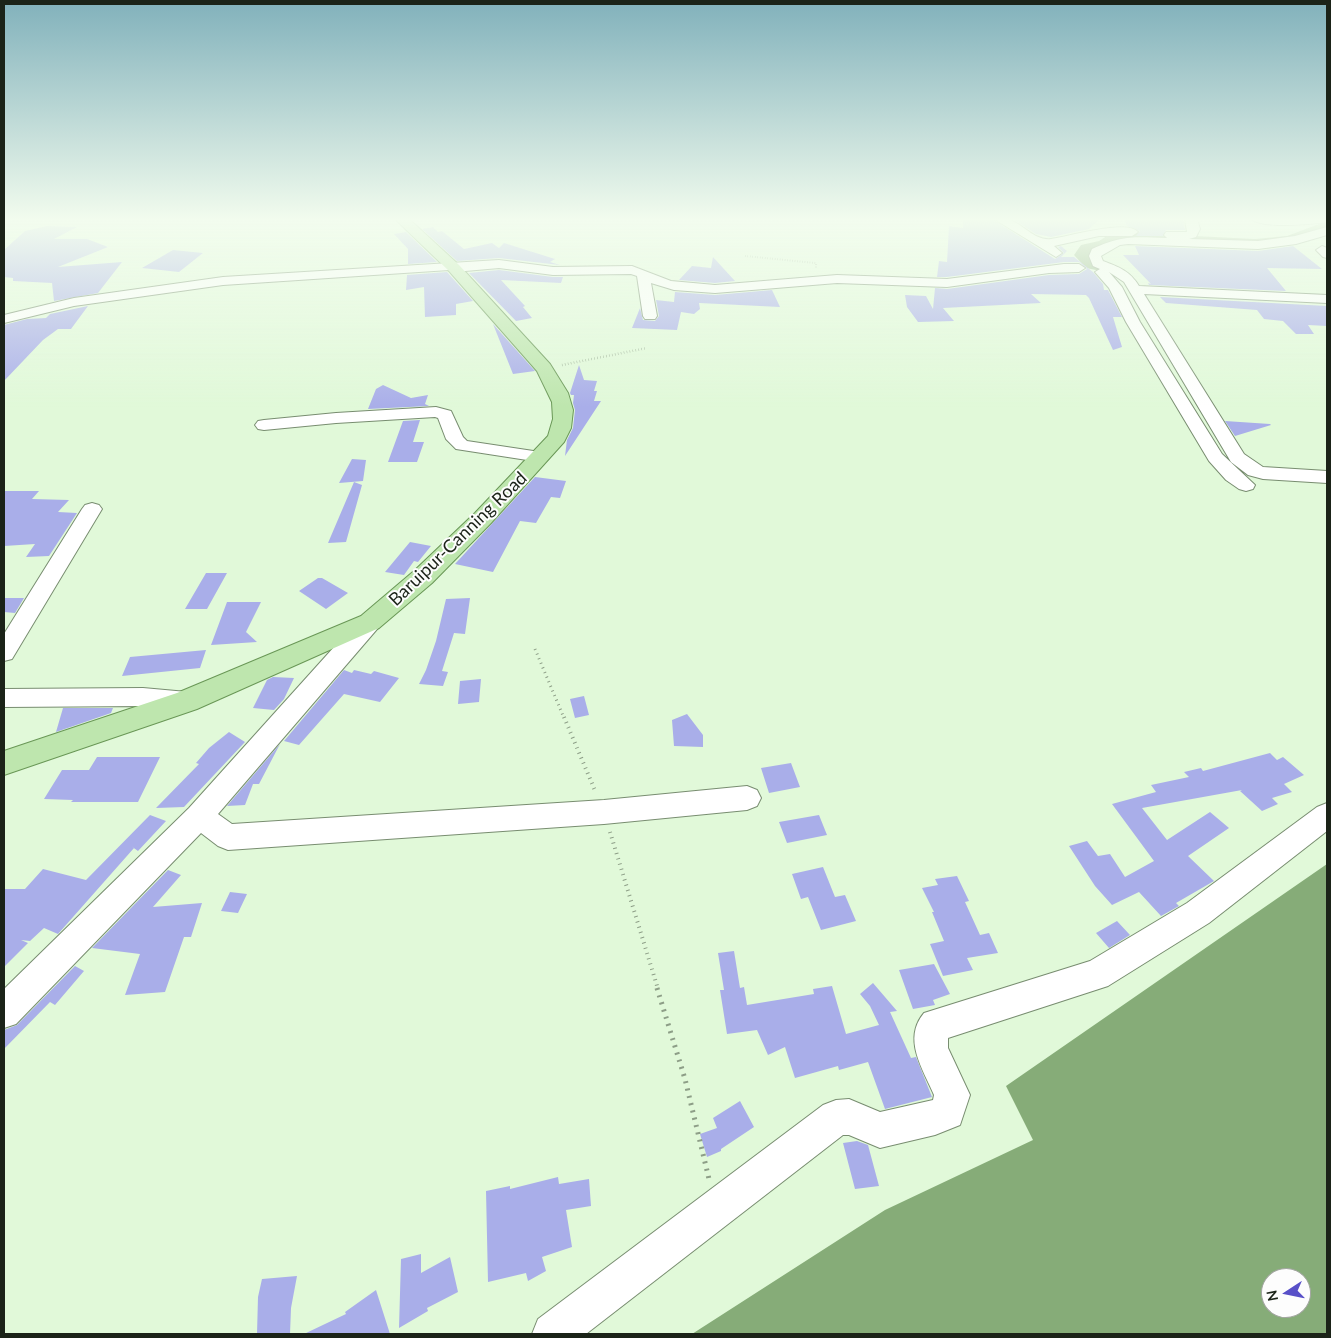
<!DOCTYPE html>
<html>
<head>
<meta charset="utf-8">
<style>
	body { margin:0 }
	#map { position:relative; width:1331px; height:1338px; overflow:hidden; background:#e1f9d9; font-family:Lato,sans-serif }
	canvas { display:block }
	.frame { position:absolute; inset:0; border:5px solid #1b2318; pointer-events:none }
	.north { position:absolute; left:1261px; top:1268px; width:50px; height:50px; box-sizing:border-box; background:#fdfdfd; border:1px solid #a3a6a1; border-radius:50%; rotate:259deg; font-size:14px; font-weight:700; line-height:20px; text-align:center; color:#1b2318 }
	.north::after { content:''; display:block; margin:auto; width:18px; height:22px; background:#5850c8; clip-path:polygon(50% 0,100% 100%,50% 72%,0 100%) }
</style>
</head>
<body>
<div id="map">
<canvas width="1331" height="1338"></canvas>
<div class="frame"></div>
<div class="north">N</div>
</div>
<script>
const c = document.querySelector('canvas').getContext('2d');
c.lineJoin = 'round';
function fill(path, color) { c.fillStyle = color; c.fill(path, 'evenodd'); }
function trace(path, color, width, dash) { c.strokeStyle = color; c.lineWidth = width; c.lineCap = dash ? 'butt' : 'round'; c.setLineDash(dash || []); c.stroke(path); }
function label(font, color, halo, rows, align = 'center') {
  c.font = font + ' Lato,sans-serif'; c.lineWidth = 4; c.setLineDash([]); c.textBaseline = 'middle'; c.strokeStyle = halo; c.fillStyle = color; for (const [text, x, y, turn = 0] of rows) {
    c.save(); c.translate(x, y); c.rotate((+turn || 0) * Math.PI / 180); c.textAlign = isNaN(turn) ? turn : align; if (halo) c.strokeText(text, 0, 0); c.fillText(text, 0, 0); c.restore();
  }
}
fill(new Path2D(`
	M1327,221v10l-6,4 -51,8 -145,-4 -32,18 13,15 -20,-4 -12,-13 7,-10 18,-4 14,-9 142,7 32,-3z
	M1327,864v470h-635l193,-124 148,-70 -27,-54zM1271,1278h30v30h-30z`), '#86ac78');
fill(new Path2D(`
	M963,219h29l63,40 9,-6 -6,-6 3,-1 6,5 -6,6h13l19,15 10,12 1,6h4l14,27h-9l9,30 -9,3 -24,-52 -3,-3 -55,-1 10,9 -98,5 11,13 -36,1 -11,-15 -2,-12 21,1 7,13 2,-21 12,1 102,-14 30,-1 8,-5 -8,-7h-15l-117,15h-10l2,-16 8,1 2,-36 14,2z
	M1013,219h87l-11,10 -38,8 -15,-3z
	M1124,219h59l2,11h-19l-3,6h-27l4,-5 -13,-5z
	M47,226l30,1 -23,12h33l21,8 -50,20 64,-5 -24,31 -44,8 -2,-18 -39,-2v-3l-9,-1v-27l21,-19z
	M433,227l5,5 4,-1 22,18 28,-6 7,5 5,-5 51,16 -5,3 10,3 -61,-7 -42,3 -35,-32z
	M406,232l31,30 -29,2v-15l-14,-15z
	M1135,246l123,5 35,-5 29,23 -55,-1 19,23 -137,-6 -1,-2 3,1 -28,-29h16z
	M173,250l30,3 -24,19 -37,-4z
	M713,257l22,24 -20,2 -36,-3 13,-14 19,2z
	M499,270l54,7h10l-2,6 -60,-3 24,26 -2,1 9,11 -16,3 -47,-48z
	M447,272l26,29 -17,3v11l-31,2 -1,-30 -18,3 1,-15z
	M772,290l8,17 -81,-4 1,6 -6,5 -13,-2 -4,18 -45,-2 8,-20 3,12 12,1 4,-5 -3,-16 18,2 1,-10 40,3z
	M1160,297l167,9v20l-19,-1 6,9h-18l-13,-13 -19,-2 -7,-9 -91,-7z
	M88,306l-17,23h-13l-15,11 -39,41v-56l23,-6 19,-1 4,-4z
	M493,324l42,47 -22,3z
	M579,365l5,15 13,1 -3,10h3l-3,10h7l-36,55 2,-16 6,-12 2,-18 -2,-7 1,-8h-3l-1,-2z
	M383,385l28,13 17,-3 -3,9 4,2 -61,3 8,-20z
	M420,420l-7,22h11l-7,20h-29l15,-41z
	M1225,421l45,3 1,1 -36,11z
	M352,459l14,1 -3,21 -24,2z
	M535,477l31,4 -6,17 -9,-1 -15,26 -16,-2 -27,51 -38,-8z
	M354,482l8,3 -16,57 -18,1z
	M4,491h35l-7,8 37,1 -11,12 19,1 -28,43 -23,1 9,-13 -31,2z
	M410,542l21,4 -13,16 -4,-1 -10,14 -19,-3z
	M206,573h21l-20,36h-22z
	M318,578h4l26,15 -22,16 -27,-18z
	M4,598h20l-9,15 -11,-1z
	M470,598l-5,36 -11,-1 -12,38 6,1 -5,14 -24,-2 7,-14 10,-29 10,-42z
	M227,602h34l-15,30 11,10 -46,3z
	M206,650l-6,18 -78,8 8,-19z
	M344,670l8,3 2,-3 17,4 3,-3 25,7 -19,24 -36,-8 -45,51 -15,-4z
	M273,677l21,1 -10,21 -10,11 -21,-2 14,-28z
	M481,679l-2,23 -21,2 2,-23z
	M584,696l5,19 -14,3 -5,-19z
	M63,708h50l-2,5 -55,19z
	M687,714l16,21v12l-29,-1 -2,-26z
	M229,732l16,10 -61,65 -28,1 43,-44 -3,-1 13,-15z
	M280,744l-21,40h-6l-8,21 -18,1z
	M1270,753l7,7 6,-3 21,18 -20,9 8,8 -20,6 6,6 -16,7 -22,-20 2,-1 -100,18 25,32 43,-28 19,16 -41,28 26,25 -38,22 3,3 -18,10 -22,-24 -27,13 -17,-19 -26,-40 18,-5 11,15 12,-2 15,23 29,-16 -42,-57 44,-12 -5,-7 38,-8 -5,-5 17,-4 2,3z
	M97,757h63l-22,45h-67l2,-2 -29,-1 18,-29h27z
	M791,763l9,24 -31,6 -8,-25z
	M150,815l16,6 -28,30 -7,-5 3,2 -76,86 -14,-6 -14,13 -9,-1 7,3 -24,24v-78h21l18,-20 43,11z
	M819,815l8,20 -40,8 -8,-21z
	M823,867l12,30 10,-2 11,26 -35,9 -13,-33 -7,2 -9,-25z
	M168,870l13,5 -28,32 49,-4 -11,34h-7l-19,55 -40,3 15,-41 -48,-6z
	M957,876l12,25 -4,1 15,33 9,-2 9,20 -31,5 6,12 -30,6 -13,-32 14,-3 -12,-29h2l-12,-24 16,-3 -3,-6z
	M230,892l17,2 -9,19 -17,-2z
	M1117,921l13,14 -21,13 -13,-15z
	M734,951l6,37 4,-1 3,18 67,-11 -1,-5 19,-3 14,48 33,-9 -9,-19 -10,-12 13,-11 24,28 -7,1 21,46 5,-1 16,40 -47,12 -17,-47 -29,8 -1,-4 -43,12 -10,-31 -17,8 -11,-25 -30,4 -7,-44h4l-6,-37z
	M934,964l16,30 -17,6 2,5 -22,4 -14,-39z
	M75,966l9,5 -29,34 -5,-3 -46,47v-19l13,-5z
	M740,1101l14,26 -33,22v2l-14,6 -7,-23 17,-6 -4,-10z
	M857,1141l11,4 11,41 -24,3 -12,-46z
	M558,1177l1,7 30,-5 2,27 -25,4 6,37 -30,10 4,14 -18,10 -2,-8 -38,9 -2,-91 24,-5v3z
	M421,1254v19l29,-16 8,35 -31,16 1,3 -29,17 2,-69z
	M297,1276l-6,32 -1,26h-33l1,-37 4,-18z
	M376,1290l14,44h-86l42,-20 -1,-2z`), '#a9aee9');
const minor = new Path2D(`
	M994,219c5,0 12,-1 16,1 14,5 25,21 41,19 17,-2 75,-20 87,-7l-6,4h-33l-45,10 8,7 -6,4z
	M1185,219h12l3,10 -4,8 -7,2 69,2 37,-5 32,-9v8l-31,9 -38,5 -130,-5 -8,1 -19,11 2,5c16,6 27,10 36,25l188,9v8l-183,-9 100,160 19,13 64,4v12l-64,-4 -15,-4 -17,-13 -107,-180 -15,-10 13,15 18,35 82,132 33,31 -2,4 -7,2 -7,-2 -13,-9 -17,-19 -83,-139 -17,-34 -14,-16 5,-3 -7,-3 -4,-10 3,-7c31,-14 41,-12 75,-11l-3,-3 2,-3h21z
	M1251,219h76v3c-15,2 -64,7 -76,-3z
	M1322,246l5,2v10l-4,-1 -7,-7z
	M499,260l54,7 79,-1 39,15 44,4 122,-10 110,4 117,-15h15l6,4 -6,4 -30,1 -102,14 -110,-4 -122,10 -41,-3 -23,-7 6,33 -2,3h-10l-2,-3 -6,-40 -6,-2 -78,1 -54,-7 -45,4 -5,-2 -226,15 -149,21 -70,17v-8l70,-17 149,-21z
	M436,407l15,4 12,26 4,4 73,11 6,1 3,4 -3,4 -6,1 -84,-13 -10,-10 -8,-21 -3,-1 -99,6 -72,7 -6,-1 -3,-4 3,-4 6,-1 72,-7z
	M92,503l7,2 3,4 -90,150 -8,2v-27l78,-125 3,-4z
	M370,614l8,2 3,6 -3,6 -160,186 14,10 372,-24 143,-14 10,4 4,8 -4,8 -10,4 -143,14 -376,26 -10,-4 -17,-13 -185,191 -12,4v-39l185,-181 173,-192z
	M143,688l44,4 9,2 3,7 -3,7 -9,2 -44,-4 -139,1v-18z
	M1327,803v28l-118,92 -101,63 -160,52v10l22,47 -10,30 -25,10 -55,13 -31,-13h-6l-257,199h-54l6,-15 285,-214 13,-5 13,-1 31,13 53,-12 1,-5c-11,-26 -32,-56 -10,-82l166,-52 97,-58 130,-96z`);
const major = new Path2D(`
	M395,219h14l50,46 91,99 18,29 5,17 -2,18 -7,14 -73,81 -59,60 -53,45 -182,81 -193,66v-24l173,-58 184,-77 53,-45 61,-58 73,-77 5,-17 -1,-17 -15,-31 -88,-100z`);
trace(minor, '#788d70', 2);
trace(major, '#699756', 2);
trace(new Path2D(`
	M745,256l71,7v5`), '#8d9e87', 2, [0.5, 2]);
trace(new Path2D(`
	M562,365l85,-17`), '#8d9e87', 2.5, [0.5, 2.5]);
trace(new Path2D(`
	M535,649l29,69`), '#8d9e87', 3, [1, 4]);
trace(new Path2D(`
	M564,717l32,76
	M610,832l48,157`), '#8d9e87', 4, [1, 4.5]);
trace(new Path2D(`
	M657,988l28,91 24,100`), '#8d9e87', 5, [2, 5.5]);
fill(minor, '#fff');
fill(major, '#bee6ae');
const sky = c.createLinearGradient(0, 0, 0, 407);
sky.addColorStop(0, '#81b1bb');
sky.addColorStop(0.54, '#f2fcee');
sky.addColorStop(1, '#f2fcee00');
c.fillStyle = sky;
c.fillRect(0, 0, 1331, 407);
label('18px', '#1b2318', '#fdfdfd', [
	["Baruipur-Canning Road",458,539,-44]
]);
</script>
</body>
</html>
